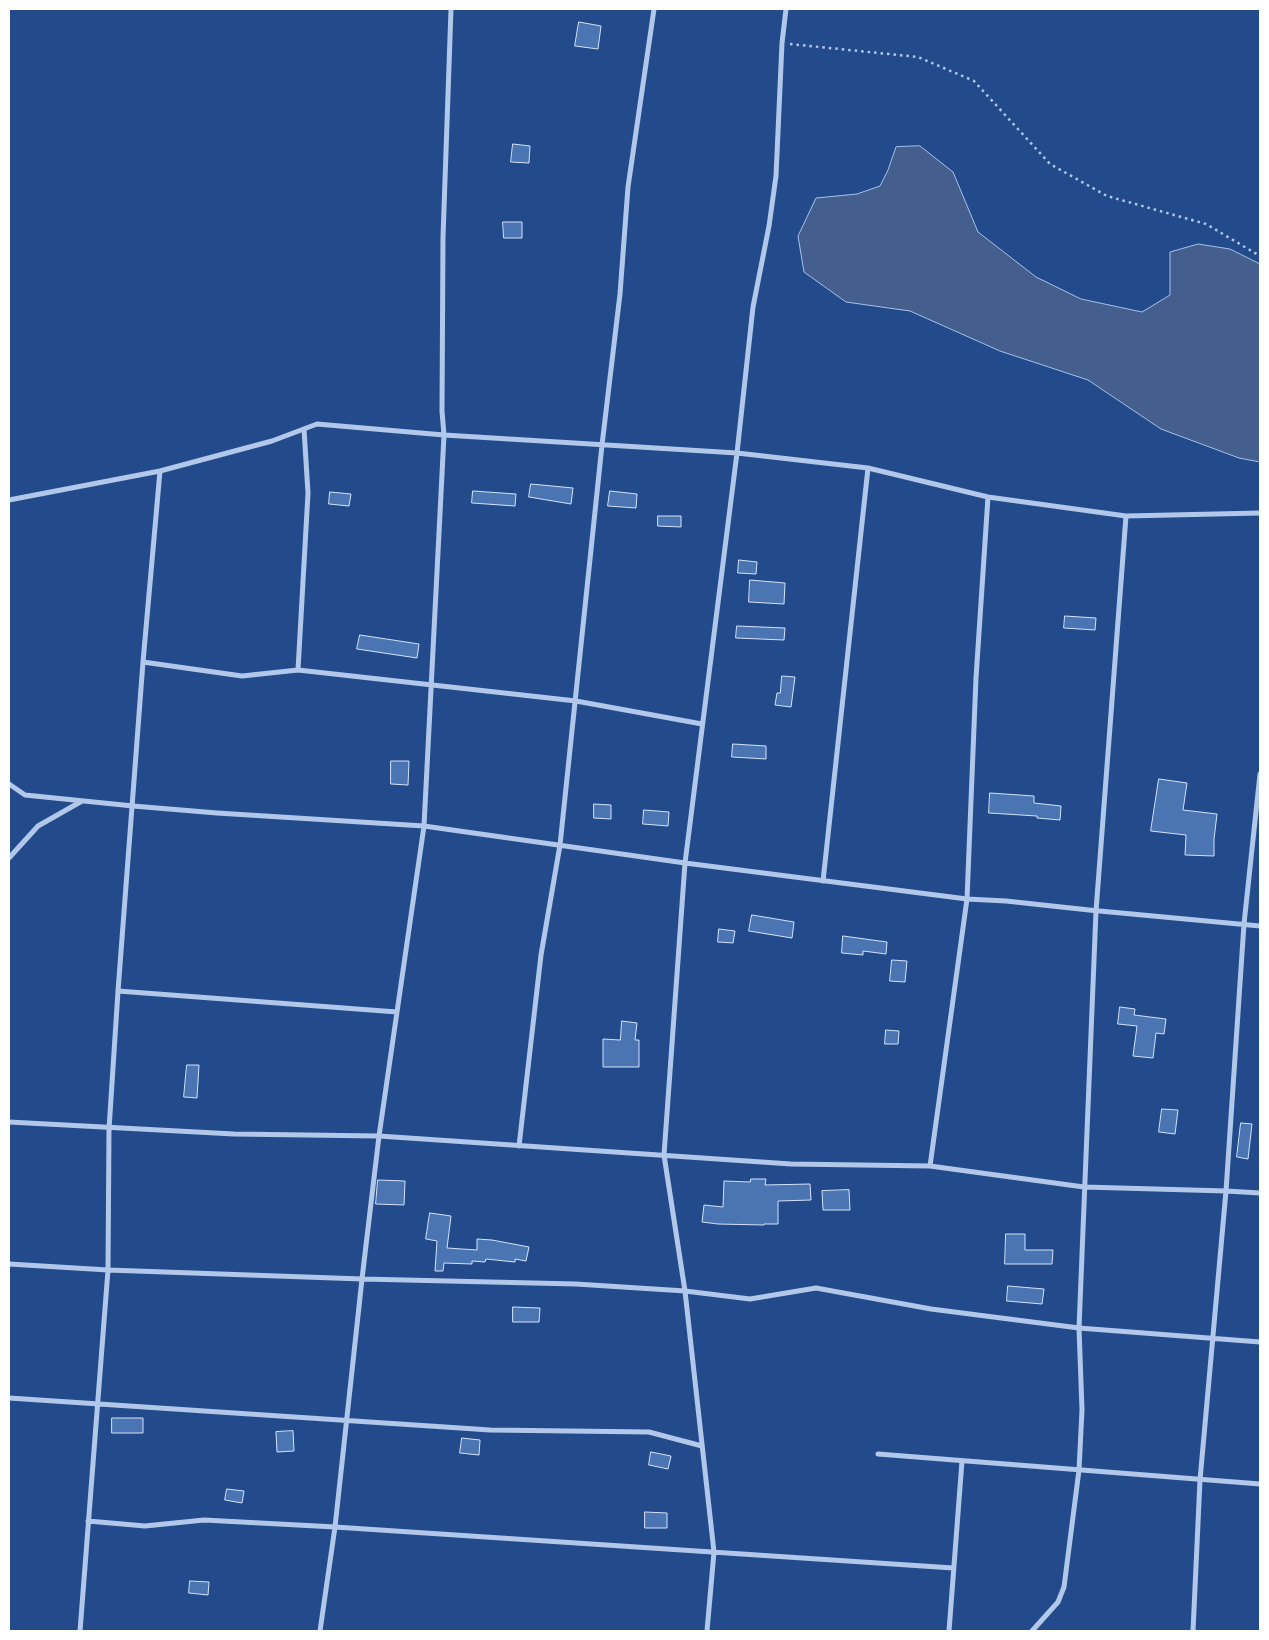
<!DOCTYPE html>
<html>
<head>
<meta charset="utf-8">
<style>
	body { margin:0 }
	#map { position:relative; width:1269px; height:1640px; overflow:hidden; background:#234b8b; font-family:"Nunito Sans",sans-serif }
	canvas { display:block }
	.frame { position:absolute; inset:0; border:10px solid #fff; pointer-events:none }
</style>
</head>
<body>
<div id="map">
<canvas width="1269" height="1640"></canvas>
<div class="frame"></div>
</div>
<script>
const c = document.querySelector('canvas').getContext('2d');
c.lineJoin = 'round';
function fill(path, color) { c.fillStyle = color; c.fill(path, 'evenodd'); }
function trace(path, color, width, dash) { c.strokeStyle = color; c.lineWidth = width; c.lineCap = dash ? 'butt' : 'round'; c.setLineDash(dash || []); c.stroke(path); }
const water = new Path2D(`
	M920,146l33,26 25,60 58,45 45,22 61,13 28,-17v-43l28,-8 32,5 30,15v198l-21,-4 -78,-29 -73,-49 -88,-29 -90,-40 -64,-9 -42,-30 -6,-36 18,-38 41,-4 23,-8 8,-16 8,-23z`);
fill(water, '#445f8e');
trace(water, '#a5c2eb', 1);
const building = new Path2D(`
	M579,22l22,4 -3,23 -23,-3z
	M513,144l17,2 -1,17 -18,-1z
	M503,222h19v16h-18z
	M531,484l42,4 -2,16 -42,-7z
	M473,491l43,3 -1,12 -43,-3z
	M610,491l27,3 -1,14 -28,-2z
	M330,492l21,2 -2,12 -20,-2z
	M658,516h23v11l-23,-1z
	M739,560l18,2 -1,12 -18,-1z
	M750,580l35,3 -1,21 -35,-2z
	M1065,616l31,2 -1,12 -31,-2z
	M737,626l48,2 -1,12 -48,-2z
	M360,635l59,9 -2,14 -60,-9z
	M782,676l13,1 -4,30 -16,-2 2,-12h3z
	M733,744l33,2v13l-34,-2z
	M391,761h18l-1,24 -17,-1z
	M1159,779l28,4 -4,27 34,4 -3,25v17l-29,-1 1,-20 -35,-4z
	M990,793l44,3v7l27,3 -1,14 -23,-2v-2l-48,-3z
	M594,804l17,1v14l-17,-1z
	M644,810l25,2 -1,14 -25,-2z
	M752,915l42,7 -2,16 -43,-7z
	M719,929l16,2 -2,12 -15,-1z
	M843,936l44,6 -1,12 -23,-3v4l-21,-2z
	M892,960l15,1 -2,21 -15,-1z
	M1120,1007l15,2 -1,6 32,4 -2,15 -8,-1 -3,25 -20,-2 4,-30 -19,-2z
	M622,1021l15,2 -2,17h4v27h-36v-28l17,1z
	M886,1030l13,1 -1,13h-13z
	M187,1065h12l-2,33 -13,-1z
	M1162,1109l16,1 -3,24 -16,-2z
	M1241,1123l11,1 -4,35 -11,-2z
	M751,1179h15l-1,6 45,-1 1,16 -33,1v23h-14v1l-46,-1 -16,-2 2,-17 19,2 1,-26 26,1z
	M378,1180l27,1 -1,24 -28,-1z
	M849,1190l1,20h-27l-1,-19z
	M430,1213l21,3 -4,32 30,2v-11l15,1 37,7 -3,14 -11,-2v3l-29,-3 -1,3 -13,-1v3l-28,-1 -1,8h-8l2,-30 -11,-2z
	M1006,1234h19v16h28l-1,14h-47z
	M1008,1286l36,3 -2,15 -35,-3z
	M513,1307l27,1 -1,14h-26z
	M112,1418h31v15h-31z
	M293,1431l1,20 -17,1 -1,-20z
	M462,1438l18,2 -1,15 -19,-2z
	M651,1452l20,4 -3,13 -19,-4z
	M227,1489l17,2 -2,12 -17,-3z
	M645,1512l22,1v15h-22z
	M190,1581l19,1 -1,13 -19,-2z`);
fill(building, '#4b74b2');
trace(building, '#d5e3f8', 1);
trace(new Path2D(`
	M790,44l128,13 56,24 76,83 57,32 99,28 54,32`), '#b1c8ea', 2.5, [2.5, 4]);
trace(new Path2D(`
	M9,500l151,-29 112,-30 45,-17 127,11 293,18 131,15 120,29 138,19 134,-3
	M143,662l99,14 56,-6 278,31 126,23
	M298,670l10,-177 -4,-64
	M9,784l16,11 108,11 84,7 207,13 261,37 282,36 39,2 83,9 171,16
	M9,858l29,-32 44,-25
	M823,881l45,-413
	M118,991l279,21
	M9,1122l225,12 145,2 412,28 139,2 154,21 142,4 34,2
	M519,1146l22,-191 19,-110 42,-400 18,-151 8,-107 26,-178
	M930,1166l37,-267 9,-221 12,-181
	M9,1264l99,6 254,9 214,5 109,7 65,8 66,-11 115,21 148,19 181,14
	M9,1398l481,32 159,2 53,14
	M878,1454l382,30
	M88,1521l57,5 59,-6 131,7 618,41
	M80,1631l28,-361 1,-141 9,-138 25,-329 17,-191
	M320,1631l15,-104 27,-248 17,-143 45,-310 20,-391 -2,-24 1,-174 8,-228
	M707,1631l7,-79 -29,-261 -21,-136 21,-292 52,-410 16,-146 16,-81 7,-50 6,-133 4,-34
	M949,1631l13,-170
	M1032,1631l26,-29 6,-15 15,-117 3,-60 -3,-82 17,-417 30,-395
	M1193,1631l7,-151 26,-289 18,-267 16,-150`), '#b1c8ea', 5);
</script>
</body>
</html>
